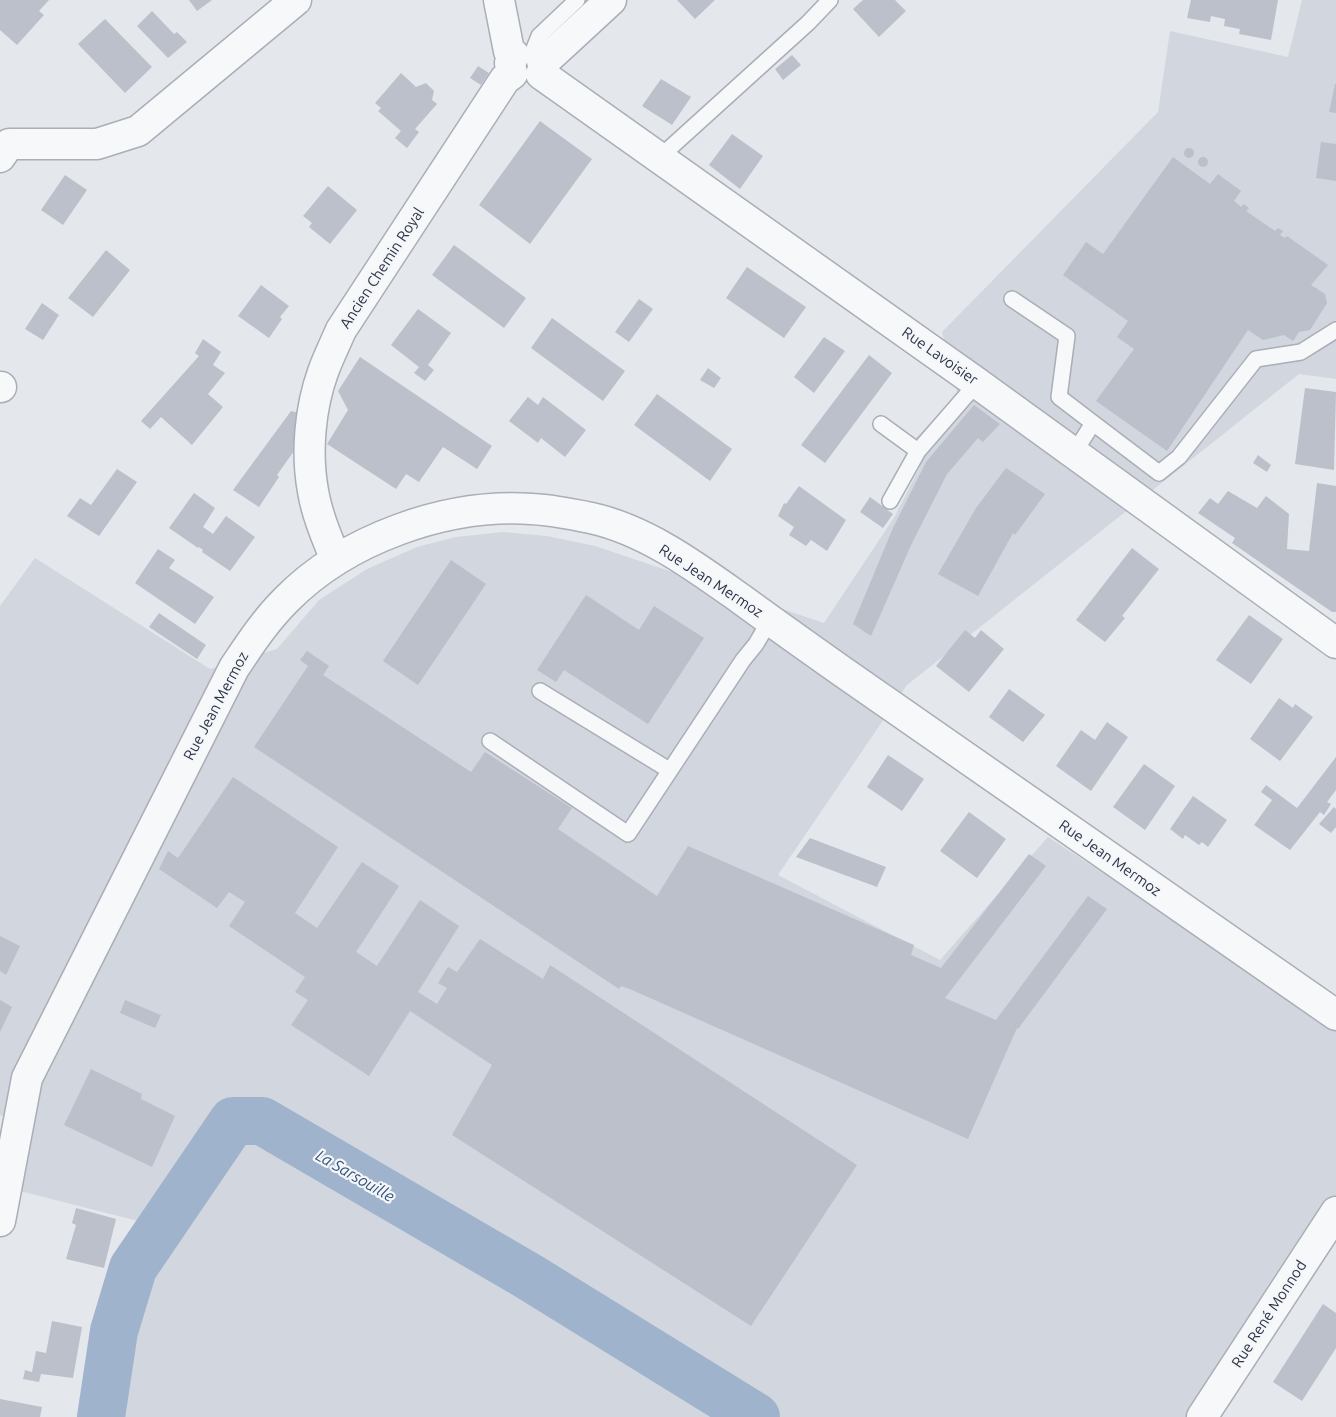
<!DOCTYPE html>
<html>
<head>
<meta charset="utf-8">
<style>
	body { margin:0 }
	canvas { display:block; background:#e4e7ec }
</style>
</head>
<body>
<canvas width="1336" height="1417"></canvas>
<script>
const c = document.querySelector('canvas').getContext('2d');
c.lineJoin = 'round';
function fill(path, color) { c.fillStyle = color; c.fill(path, 'evenodd'); }
function trace(path, color, width, dash) { c.strokeStyle = color; c.lineWidth = width; c.lineCap = dash ? 'butt' : 'round'; c.setLineDash(dash || []); c.stroke(path); }
function label(font, color, halo, rows, align = 'center') {
  c.font = font + ' Ubuntu,sans-serif'; c.lineWidth = 4.5; c.setLineDash([]); c.textBaseline = 'middle'; c.strokeStyle = halo; c.fillStyle = color; for (const [text, x, y, turn = 0] of rows) {
    c.save(); c.translate(x, y); c.rotate((+turn || 0) * Math.PI / 180); c.textAlign = isNaN(turn) ? turn : align; if (halo) c.strokeText(text, 0, 0); c.fillText(text, 0, 0); c.restore();
  }
}
fill(new Path2D(`
	M1302,0h34v379l-37,-5 -392,311 -129,190 162,85 108,-123 288,189v209l-120,182h-1118l7,-58 45,-135 -130,-33 8,-65 -28,-11v-509l35,-48 175,111 67,-20 42,-49 48,-31 50,-22 39,-10 47,-5 44,4 48,10 229,77 71,-107 25,-49 -17,-16 55,-56 -16,-63 216,-220 12,-81 118,26z`), '#d2d6de');
trace(new Path2D(`
	M101,1417l13,-86 19,-63 100,-147h29l266,155 228,141`), '#9fb4cc', 48);
fill(new Path2D(`
	M0,0h49l-10,11 5,4 -27,30 -17,-15z
	M189,0h23l-15,11z
	M677,0h38l-20,19z
	M863,0h32l11,11 -27,26 -26,-28z
	M1191,0h87l-7,40 -32,-6 1,-5 -16,-3 1,-7 -14,-3 -1,6 -23,-4z
	M152,11l22,23 3,-2 10,10 -19,16 -31,-32z
	M105,19l47,48 -27,26 -47,-49z
	M792,55l9,10 -18,15 -8,-11z
	M478,66l11,7 -8,12 -11,-7z
	M401,73l15,14 10,-4 8,8 -2,9 5,4 -22,25 4,3 -12,16 -12,-10 6,-7 -23,-20 3,-3 -6,-5z
	M661,79l30,18 -19,28 -30,-19z
	M1335,84h1v29l-7,-1z
	M540,121l52,38 -62,85 -51,-39z
	M732,134l31,22 -23,33 -31,-24z
	M1321,142l15,2v37l-20,-3z
	M1184 153a5 5 0 1 1 10 0a5 5 0 1 1-10 0Z
	M1198 162a5 5 0 1 1 10 0a5 5 0 1 1-10 0Z
	M1173,157l37,27 8,-10 23,17 -7,10 7,6 3,-3 5,4 -3,3 29,20 3,-3 5,3 -3,4 5,3 2,-2 41,29 -17,20 14,9 2,9 -17,27 -11,2 -6,9 -9,-6 -21,5 -15,-10 -81,121 -71,-50 38,-52 -17,-12 11,-16 -65,-46 23,-33 17,12z
	M65,175l22,15 -24,35 -22,-15z
	M328,186l29,24 -27,34 -21,-17 3,-4 -9,-7z
	M454,245l72,53 -22,30 -72,-53z
	M106,250l24,20 -37,47 -25,-19z
	M747,267l59,40 -22,31 -58,-40z
	M261,285l28,21 -9,11 2,2 -13,19 -31,-22z
	M639,299l14,10 -24,33 -14,-10z
	M42,303l17,12 -16,25 -18,-11z
	M418,309l33,24 -23,32 6,5 -9,11 -11,-8 5,-6 -28,-22z
	M552,318l73,53 -22,30 -72,-53z
	M824,337l21,14 -31,42 -20,-16z
	M203,339l18,13 -8,13 12,8 -17,21 15,13 -31,38 -31,-28 -11,12 -9,-8 58,-65 -4,-3z
	M869,355l23,18 -67,90 -24,-18z
	M360,357l132,89 -15,23 -34,-22 -24,35 -13,-8 -10,15 -69,-45 21,-34 -10,-19z
	M708,368l13,10 -7,10 -14,-8z
	M1305,388l31,4 -2,78 -39,-6z
	M657,394l75,55 -22,32 -76,-56z
	M528,397l10,8 5,-8 43,33 -21,27 -24,-19 -3,5 -29,-22z
	M974,405l26,19 -17,18 -5,-4 -31,36 -35,69 -41,93 -18,-12 40,-96 33,-66z
	M291,411l13,3 -5,30 -22,31 2,2 -20,30 -26,-17z
	M1258,455l13,10 -4,7 -14,-9z
	M1006,468l39,26 -30,41 -2,-2 -35,63 -40,-22 38,-66z
	M117,469l20,13 -38,54 -32,-20 13,-18 11,7z
	M1317,483l19,3v126h-4l-100,-69 3,-5 -37,-25 12,-15 8,6 10,-13 29,17 9,-12 23,18 -2,35 22,2z
	M799,486l47,34 -19,31 -16,-11 -5,6 -17,-11 5,-8 -16,-11 6,-13 2,1z
	M194,493l21,15 -12,19 10,7 13,-18 29,21 -25,34 -28,-19 1,-2 -4,-3 -1,1 -29,-20z
	M870,497l23,17 -10,14 -23,-16z
	M1132,548l27,21 -37,47 3,2 -20,24 -29,-22z
	M158,549l17,11 -6,8 45,29 -19,27 -60,-41z
	M451,560l35,24 -68,101 -35,-24z
	M586,595l53,35 15,-24 50,32 -56,86 -84,-54 -8,12 -19,-12z
	M159,613l47,32 -9,14 -48,-32z
	M1249,615l34,24 -32,45 -35,-24z
	M965,630l10,8 6,-8 23,19 -35,43 -33,-26z
	M307,651l22,15 -6,9 148,97 14,-20 87,56 -14,21 99,67 31,-50 226,99 -3,10 30,13 88,-114 17,12 -101,132 51,22 92,-124 19,13 -89,120 -1,-1 -49,111 -336,-149 -11,-4 -2,3 -365,-242 54,-81 -8,-6z
	M1009,689l36,26 -22,27 -34,-25z
	M1279,698l14,10 2,-4 18,13 -33,44 -30,-22z
	M1107,722l21,15 -37,54 -35,-25 25,-36 14,10z
	M888,755l36,24 -22,32 -35,-24z
	M1336,757v33l-9,12 4,2 -7,11 -4,-3 -30,38 -36,-25 18,-25 -11,-8 5,-7 31,23z
	M1144,764l31,22 -30,44 -32,-23z
	M233,777l105,70 -43,66 22,15 45,-66 37,24 -43,66 21,14 43,-66 39,26 -41,66 19,12 10,-16 -9,-5 10,-16 9,5 23,-33 63,40 7,-14 307,200 -106,161 -299,-191 40,-70 -82,-54 -41,65 -78,-51 17,-25 -13,-8 10,-15 -76,-51 16,-24 -16,-10 -12,16 -58,-39 9,-18 10,7z
	M1193,796l34,24 -19,27 -6,-5 -3,3 -14,-10 -2,4 -13,-10z
	M1334,807l2,2v18l-5,6 -12,-9z
	M969,812l37,27 -29,39 -37,-27z
	M810,838l76,29 -9,20 -81,-30z
	M0,936l20,10 -14,29 -6,-4z
	M0,1000l12,7 -12,25z
	M125,1000l36,15 -6,13 -35,-15z
	M91,1069l51,25 -1,5 34,17 -23,51 -88,-42z
	M76,1208l40,11 -12,49 -38,-9 10,-34 -4,-2z
	M1323,1304l13,9v35l-34,53 -29,-19z
	M52,1321l30,6 -9,51 -32,-4 -2,8 -16,-3 2,-9 7,2 4,-21 10,2z
	M0,1399l42,8 -2,10h-40z`), '#bbc0ca');
const service = new Path2D(`
	M533,51l6,-15 38,-36
	M660,157l148,-134 22,-23
	M1012,299l55,37 -8,61 34,26 -19,30
	M1093,423l66,50 20,-16 77,-98 45,-7 35,-22
	M881,424l37,27 59,-68
	M890,501l28,-50
	M540,691l129,79
	M490,741l138,93 115,-174 13,-16 14,-24`);
const minor = new Path2D(`
	M542,61l5,-2 64,-59
	M541,74l436,309 359,260
	M0,157l9,-13h88l41,-13 158,-131
	M0,387h1
	M336,560c-9,-22 -19,-45 -23,-69 -7,-38 -3,-83 10,-119 5,-14 12,-28 18,-42l164,-251 7,-5 -2,-11 4,-8 -5,-4 -10,-51
	M0,1221l27,-143 207,-410c16,-24 31,-47 52,-68 60,-61 160,-97 246,-91 19,1 40,5 59,9 55,12 105,49 150,81 34,25 68,49 102,73 164,114 329,229 493,343
	M1202,1417l134,-205`);
trace(service, '#a9aeb7', 18);
trace(minor, '#a9aeb7', 33);
trace(service, '#f7f8fa', 15);
trace(minor, '#f7f8fa', 30);
label('15px', '#2b3445', '#f4f6f9', [
	["Ancien Chemin Royal",382,268,-57],
	["Rue Lavoisier",940,356,35],
	["Rue Jean Mermoz",711,581,33],
	["Rue Jean Mermoz",216,706,-62],
	["Rue Jean Mermoz",1110,858,35],
	["Rue René Monnod",1269,1314,-57]
]);
label('italic 16px', '#34527a', '#f4f6f9', [
	["La Sarsouille",355,1176,30]
]);
</script>
</body>
</html>
